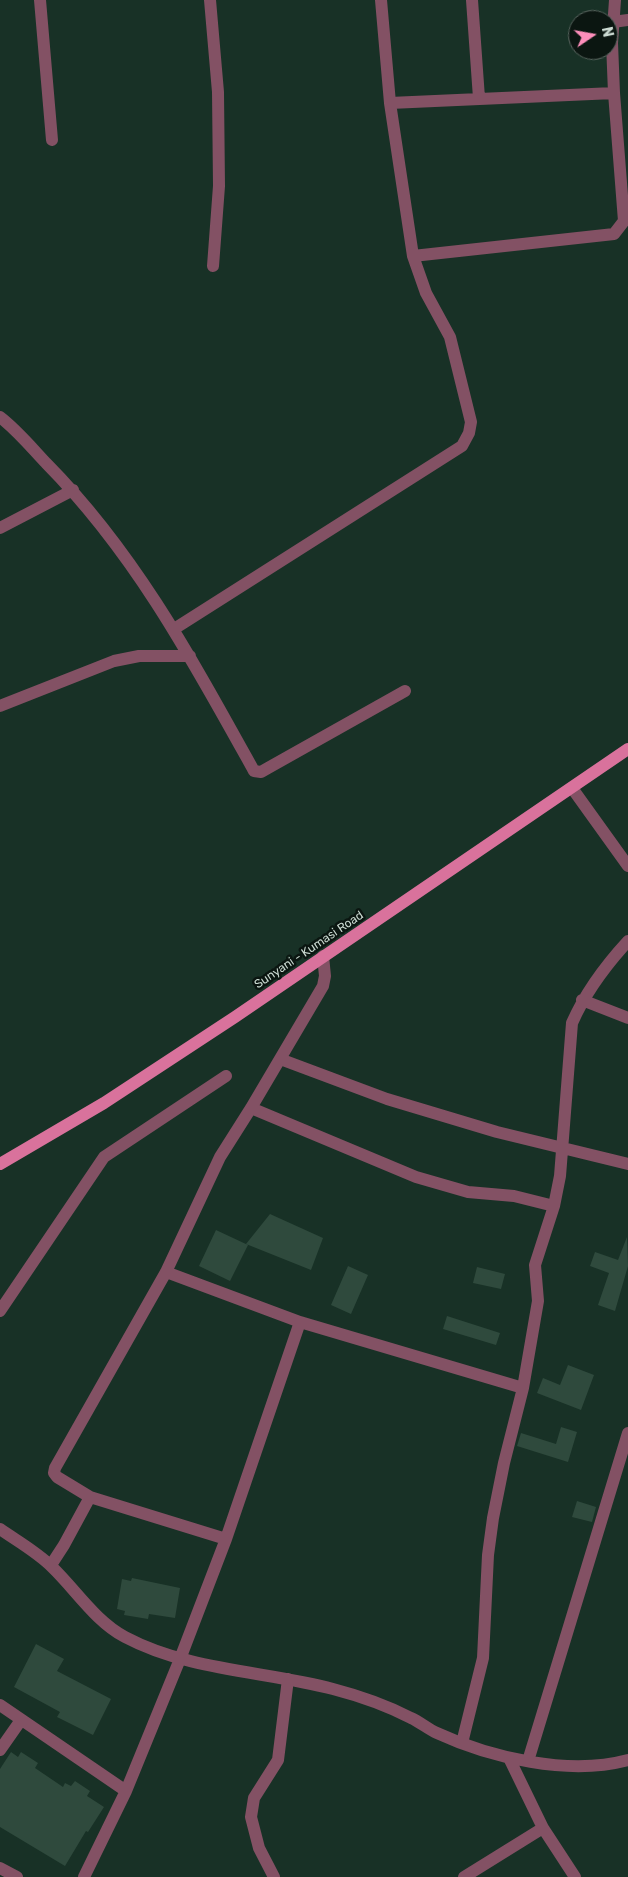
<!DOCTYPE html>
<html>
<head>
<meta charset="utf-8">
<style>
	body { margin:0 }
	#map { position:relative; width:628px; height:1877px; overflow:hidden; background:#183126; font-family:Rubik,sans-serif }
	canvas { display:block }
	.north { position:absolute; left:568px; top:10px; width:50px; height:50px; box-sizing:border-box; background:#0b1611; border:1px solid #58645e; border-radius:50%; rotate:78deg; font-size:14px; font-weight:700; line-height:20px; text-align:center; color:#cbdad2 }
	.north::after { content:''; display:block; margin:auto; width:18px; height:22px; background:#fe8ebb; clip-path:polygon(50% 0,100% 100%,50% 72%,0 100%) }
</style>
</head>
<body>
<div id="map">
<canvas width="628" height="1877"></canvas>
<div class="north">N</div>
</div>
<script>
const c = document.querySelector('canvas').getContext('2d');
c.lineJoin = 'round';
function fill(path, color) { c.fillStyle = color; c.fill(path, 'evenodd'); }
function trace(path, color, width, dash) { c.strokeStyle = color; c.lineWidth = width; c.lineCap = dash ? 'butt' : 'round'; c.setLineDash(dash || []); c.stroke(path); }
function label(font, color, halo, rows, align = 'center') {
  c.font = font + ' Rubik,sans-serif'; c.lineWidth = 5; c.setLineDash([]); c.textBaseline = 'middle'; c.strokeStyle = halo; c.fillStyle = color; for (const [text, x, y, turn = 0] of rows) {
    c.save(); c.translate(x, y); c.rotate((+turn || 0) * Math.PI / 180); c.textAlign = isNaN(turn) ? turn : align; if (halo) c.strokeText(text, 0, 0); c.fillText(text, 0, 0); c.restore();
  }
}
fill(new Path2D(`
	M270,1214l53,24 -12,32 -65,-26z
	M216,1230l32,15 -18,36 -31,-15z
	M627,1237l1,29 -13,45 -17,-6 11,-32 -19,-7 5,-14 23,8z
	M348,1266l20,9 -17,39 -20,-9z
	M477,1267l28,7 -4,15 -28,-6z
	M447,1316l53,17 -4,12 -53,-16z
	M568,1365l26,10 -13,35 -44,-17 6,-15 17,7z
	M561,1427l16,5 -9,30 -51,-16 4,-13 35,11z
	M577,1501l19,6 -4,15 -20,-5z
	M132,1578l48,10 -5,30 -26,-4 -1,5 -24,-4 1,-4 -8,-2 5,-30 9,2z
	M36,1644l28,15 -7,12 54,28 -18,36 -36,-18 3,-5 -46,-25z
	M11,1752l7,5 3,-5 17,11 -3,5 28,19 2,-4 6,3 4,-5 15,10 -3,5 17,11 -16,25 -2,-1 -21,35 -65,-39v-58z`), '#2f4a3d');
trace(new Path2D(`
	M40,0l12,140
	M210,0l8,92 1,94 -6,80
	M472,0l7,98
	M613,22l15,-2
	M390,103l224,-10
	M413,256l201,-22 10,-13 -10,-128 -2,-50 3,-43
	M0,417c17,13 31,30 46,46 89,90 147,198 208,308l7,1 7,-4 137,-77
	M0,528l73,-38
	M174,629l288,-183 7,-13 2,-11 -21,-85 -24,-44 -13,-37 -23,-153 -9,-103
	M0,706l114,-45 25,-5h51
	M572,788l56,78
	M582,1000l46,18
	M280,1059l107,40 110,33 131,32
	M251,1108l165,69 52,15 46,4 40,10
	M166,1272l134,50 223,66
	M0,1311l104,-154 122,-81
	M0,1529c17,12 37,23 52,38 24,23 43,54 73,70 64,34 140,34 208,52 27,7 53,16 78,29 9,4 17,11 26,15 54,25 132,43 191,27
	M226,1539l-136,-42 -33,-20 -3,-4 1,-5 111,-196 54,-115 31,-49 72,-122 2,-10 -2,-20
	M51,1565l13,-20 26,-48
	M0,1705l126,86
	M462,1743l21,-85 5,-103 5,-37 11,-55 19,-75 15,-87 -3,-36 19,-59 6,-30 12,-153c14,-32 33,-57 56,-82
	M0,1750l21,-30
	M509,1758l34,70 32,49
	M528,1761l100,-328
	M0,1868l17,9
	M84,1877l42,-86 54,-132 46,-120 74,-217
	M274,1877l-15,-29 -8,-31 3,-19 24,-38 10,-81
	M464,1877l79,-49`), '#835164', 12);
trace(new Path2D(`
	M0,1164l104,-61 131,-86 393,-268`), '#d9729c', 12);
label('12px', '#cbdad2', '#0b1611', [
	["Sunyani - Kumasi Road",309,950,-34]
]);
</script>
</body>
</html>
